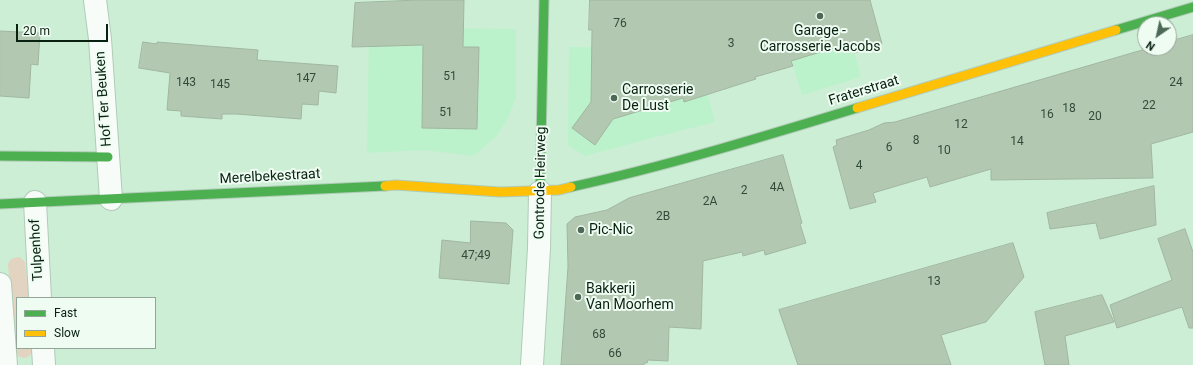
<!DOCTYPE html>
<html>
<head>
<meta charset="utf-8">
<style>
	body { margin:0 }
	#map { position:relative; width:1193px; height:365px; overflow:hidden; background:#cceed5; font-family:Roboto,sans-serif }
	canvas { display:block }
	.legend { position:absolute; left:16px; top:297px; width:140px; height:52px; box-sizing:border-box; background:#effcf2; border:1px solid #93a498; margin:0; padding:5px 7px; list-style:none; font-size:12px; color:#082111 }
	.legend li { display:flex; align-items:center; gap:8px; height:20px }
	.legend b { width:20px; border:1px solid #93a498 }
	.north { position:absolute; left:1137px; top:16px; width:40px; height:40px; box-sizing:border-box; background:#effcf2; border:1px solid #93a498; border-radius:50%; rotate:214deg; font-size:11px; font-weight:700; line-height:16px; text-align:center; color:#082111 }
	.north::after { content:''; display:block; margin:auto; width:14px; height:18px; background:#4d6956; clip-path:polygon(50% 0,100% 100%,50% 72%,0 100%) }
	.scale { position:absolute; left:16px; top:24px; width:92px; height:18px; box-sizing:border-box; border:2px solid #082111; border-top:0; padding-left:5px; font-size:12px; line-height:14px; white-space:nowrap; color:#082111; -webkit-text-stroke:3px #effcf2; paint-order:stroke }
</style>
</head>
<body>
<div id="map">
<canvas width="1193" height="365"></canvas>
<ul class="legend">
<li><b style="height:5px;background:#4caf50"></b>Fast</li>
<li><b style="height:5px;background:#ffc107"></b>Slow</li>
</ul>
<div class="north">N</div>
<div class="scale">20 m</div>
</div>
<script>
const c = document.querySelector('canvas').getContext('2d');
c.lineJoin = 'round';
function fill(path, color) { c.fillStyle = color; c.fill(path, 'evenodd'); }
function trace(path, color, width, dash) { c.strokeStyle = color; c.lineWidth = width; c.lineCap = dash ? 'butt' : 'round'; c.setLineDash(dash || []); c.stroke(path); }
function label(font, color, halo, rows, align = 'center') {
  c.font = font + ' Roboto,sans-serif'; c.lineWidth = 4; c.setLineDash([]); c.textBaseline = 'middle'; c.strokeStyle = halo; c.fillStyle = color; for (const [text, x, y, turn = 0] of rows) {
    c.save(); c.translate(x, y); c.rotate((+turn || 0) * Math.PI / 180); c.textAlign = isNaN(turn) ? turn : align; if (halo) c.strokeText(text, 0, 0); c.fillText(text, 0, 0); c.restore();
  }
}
fill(new Path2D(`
	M773,0h66l22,77 -59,18z
	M369,27l147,2v68l-8,22 -12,18 -23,19 -49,-6 -57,3z
	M569,47l126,2 20,73 -71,18 -59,16 -17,-11z`), '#bcf2cb');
fill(new Path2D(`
	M18,257l3,1 4,4 4,36h-12v50h16c-1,10 -10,13 -17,6l-8,-90 3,-5z`), '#e2d4c1');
const building = new Path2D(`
	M418,0h46l-1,47h16l-2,82 -55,-1 1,-83 -71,2 3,-44z
	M590,0h280l12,44 -28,9 -2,-7 -14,5 -1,-4 -46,14 2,5 -38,11 1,2 -72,23 -1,-4 -70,21 -18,26 -23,-17 19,-26 1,-72h-3z
	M0,31l40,2 -2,32 -7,-1 -2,34 -29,-2z
	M1193,35v97l-42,12 2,34 -162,2v-11l-61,18 -3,-10 -54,16 3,9 -26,7 -17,-62 4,-2 -1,-5 33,-10 15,-7 11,-1 254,-74h20v-6z
	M143,42l14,2v-2l101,8 -1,10 81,6 -2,27 -17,-2 -1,14 -16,-1 -1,15 -65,-5h-14v5l-41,-3v-5l-14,-1 3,-37 -31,-5z
	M783,155l19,68 -2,1 6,19 -41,12 -1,-5 -21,6 -1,-4 -39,9 -2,68 -32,-2 -1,34 -20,-1 -1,3h-3v2h-83l7,-98 -1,-43 8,-7 32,-7 22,-12z
	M1154,186l2,39 -56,14 -4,-16 -46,6 -3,-16z
	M471,221l35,2 7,7 -4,54 -70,-6 3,-38 28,3z
	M1185,229l8,23v76h-4l-7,-21 -65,21 -7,-23 62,-25 -14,-41z
	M1013,243l11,34 -38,45 -45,13 10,30h-153l-19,-55z
	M1102,295l12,27 -49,14 4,29h-24l-10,-53z`);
fill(building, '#b2c8b1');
trace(building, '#a1b6a0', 1);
const street = new Path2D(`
	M95,0l5,39 11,160
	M35,202l5,96
	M0,284l6,81
	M43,348l1,17
	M532,365l7,-117 1,-56`);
const fast = new Path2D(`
	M1116,30l77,-23
	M0,156l108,1
	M571,187c96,-21 191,-50 286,-79
	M540,192l4,-192
	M0,204l385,-18`);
const slow = new Path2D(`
	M857,108l259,-78
	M385,186l11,-1 104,7 59,-2 12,-3`);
trace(street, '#b0cbb7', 24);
trace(fast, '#b0cbb7', 11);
trace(slow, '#b0cbb7', 11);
trace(street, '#f7fcf9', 22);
trace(fast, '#4caf50', 9);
trace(slow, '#ffc107', 9);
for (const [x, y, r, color] of [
	[820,16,4,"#4d6956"],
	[614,98,4,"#4d6956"],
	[581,230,4,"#4d6956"],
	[578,297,4,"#4d6956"]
]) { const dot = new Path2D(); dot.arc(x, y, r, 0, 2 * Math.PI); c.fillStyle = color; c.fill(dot); trace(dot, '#effcf2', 1.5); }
label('12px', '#324b39', null, [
	["76",620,24],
	["3",731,44],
	["51",450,77],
	["147",306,79],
	["143",186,83],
	["24",1176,83],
	["145",220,85],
	["22",1149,106],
	["18",1069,109],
	["51",446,113],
	["16",1047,115],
	["20",1095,117],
	["12",961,125],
	["8",916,141],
	["14",1017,142],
	["6",889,148],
	["10",944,151],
	["4",859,166],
	["4A",777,188],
	["2",744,191],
	["2A",710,202],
	["2B",663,217],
	["47;49",476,256],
	["13",934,282],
	["68",599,335],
	["66",615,354]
]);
label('14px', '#082111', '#effcf2', [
	["Garage -",820,31,"center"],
	["Carrosserie Jacobs",820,47,"center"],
	["Carrosserie",622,90],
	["De Lust",622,106],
	["Pic-Nic",589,230],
	["Bakkerij",586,289],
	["Van Moorhem",586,305]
], 'left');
label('14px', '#082111', '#effcf2', [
	["Fraterstraat",864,91,-17],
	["Hof Ter Beuken",104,99,-94],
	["Merelbekestraat",270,177,-3],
	["Gontrode Heirweg",541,183,-89],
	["Tulpenhof",37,250,-93]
]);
</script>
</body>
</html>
